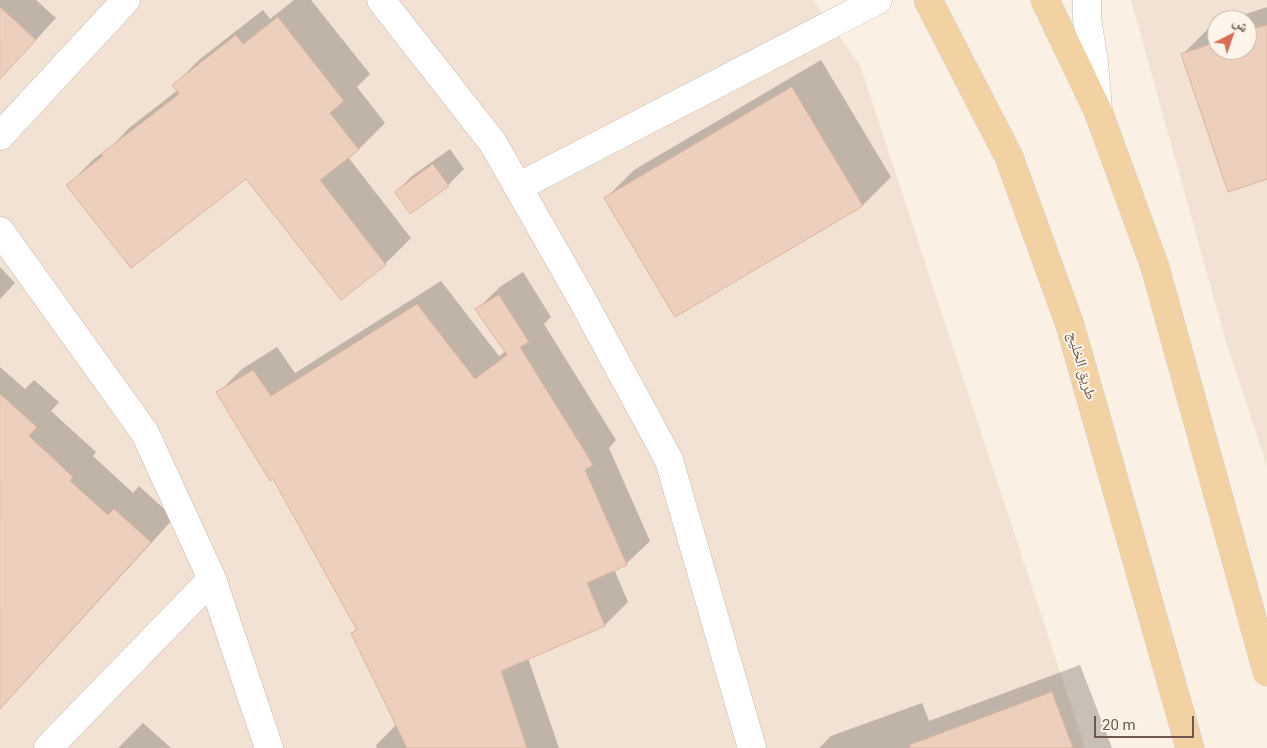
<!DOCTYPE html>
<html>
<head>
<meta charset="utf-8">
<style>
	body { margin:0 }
	#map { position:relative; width:1267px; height:748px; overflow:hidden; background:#faf0e4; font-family:Roboto,"Noto Naskh Arabic",sans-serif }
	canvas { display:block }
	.north { position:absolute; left:1207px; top:10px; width:50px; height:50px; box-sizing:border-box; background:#fdf5ea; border:1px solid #c5b6ab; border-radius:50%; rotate:41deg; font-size:14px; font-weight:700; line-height:20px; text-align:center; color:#70574c }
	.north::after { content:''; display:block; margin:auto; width:18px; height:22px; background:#d86c54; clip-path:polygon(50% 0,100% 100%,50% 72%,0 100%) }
	.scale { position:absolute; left:1094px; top:716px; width:100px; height:22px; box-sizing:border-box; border:2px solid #70574c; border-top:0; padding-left:6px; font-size:15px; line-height:18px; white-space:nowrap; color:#70574c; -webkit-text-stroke:4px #fdf5ea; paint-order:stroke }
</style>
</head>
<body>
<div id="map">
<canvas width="1267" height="748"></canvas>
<div class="north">ش</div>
<div class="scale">20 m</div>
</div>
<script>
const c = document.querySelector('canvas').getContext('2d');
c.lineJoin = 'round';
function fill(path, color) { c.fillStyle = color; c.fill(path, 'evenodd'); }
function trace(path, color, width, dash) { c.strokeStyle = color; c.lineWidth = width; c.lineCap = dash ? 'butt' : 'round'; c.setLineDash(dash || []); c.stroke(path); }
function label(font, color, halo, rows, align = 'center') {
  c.font = font + ' Roboto,"Noto Naskh Arabic",sans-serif'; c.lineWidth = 4; c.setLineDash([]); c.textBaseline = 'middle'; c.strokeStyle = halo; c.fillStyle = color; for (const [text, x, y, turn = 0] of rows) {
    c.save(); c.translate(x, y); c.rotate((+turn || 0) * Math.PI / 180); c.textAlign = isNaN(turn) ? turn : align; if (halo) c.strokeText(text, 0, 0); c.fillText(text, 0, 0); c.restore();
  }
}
fill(new Path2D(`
	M0,0h813l47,65 225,683h-1085z
	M1131,0h136v466l-41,-124zM1217,20h30v30h-30z`), '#f1e2d3');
fill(new Path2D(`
	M0,0h36l20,18 -56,61z
	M294,0h17l59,74 -13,13 28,36 -26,26 -11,8 63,81 -26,26 -44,34 -95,-121 -178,8 26,-26 21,-16 14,-15 49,-38 -4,-5 26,-26 63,-49 7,9z
	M1267,7v171l-84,-124 28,-28 6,-2v26h30v-30h-19z
	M821,60l70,117 -28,28 -188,110 -69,-117 28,-28z
	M450,149l14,20 -16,16 -38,27 -14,-20 16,-16z
	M0,267l15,16 -15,16z
	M523,272l28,45 -7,7 72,116 -7,8 41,93 -24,23 -12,5 14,33 -23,23 -77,33 31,90h-182l-1,-3 21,-21 -44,-91 4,-5 -84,-150 -55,-85 24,-24 35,-22 18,26 146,-92 58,75 7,-5 -29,-42 24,-23z
	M0,367l25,22 9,-9 25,22 -8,9 45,41 -3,4 40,37 6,-7 35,32 -174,191z
	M1080,665l32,83h-293l12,-12 91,-33 7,18z
	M143,723l28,25h-53z`), '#0003');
const building = new Path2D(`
	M0,7l36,33 -36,39z
	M278,17l66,84 -14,12 29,37 -39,30 66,85 -45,35 -95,-121 -115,89 -65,-83 37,-29 -2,-2 78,-60 -7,-9 64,-50 7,9z
	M1267,25v154l-39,13 -47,-138 36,-12v8h30v-19z
	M792,87l71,119 -188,111 -71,-119z
	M433,164l16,22 -39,28 -15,-22z
	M499,295l30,47 -9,5 73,118 -8,5 42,95 -40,18 18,43 -104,45 26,77h-120l-56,-115 6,-3 -84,-151 -3,2 -54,-89 37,-22 18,26 146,-92 58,75 32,-24 -32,-46z
	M0,394l37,33 -8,9 44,41 -3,4 38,34 6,-6 37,33 -151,167z
	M1052,692l21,56h-163v-3z`);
fill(building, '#edcfbe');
trace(building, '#ddb5a0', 1);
const street = new Path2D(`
	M381,0l112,143 86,151 90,166 83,288
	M1087,0v19l7,43 4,48
	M0,136l126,-136
	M518,187l360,-187
	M0,231l145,202 67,146 57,169
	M48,748l164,-169`);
const primary = new Path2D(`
	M928,0l81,157 61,168 120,423
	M1045,0l53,111 57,156 112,405`);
trace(street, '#cab8ac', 29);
trace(primary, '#d7d0cd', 29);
trace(street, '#fff', 28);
trace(primary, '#f2d1a2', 28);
label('15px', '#70574c', '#fdf5ea', [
	["طريق الخليج",1081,366,74]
]);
</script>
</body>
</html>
